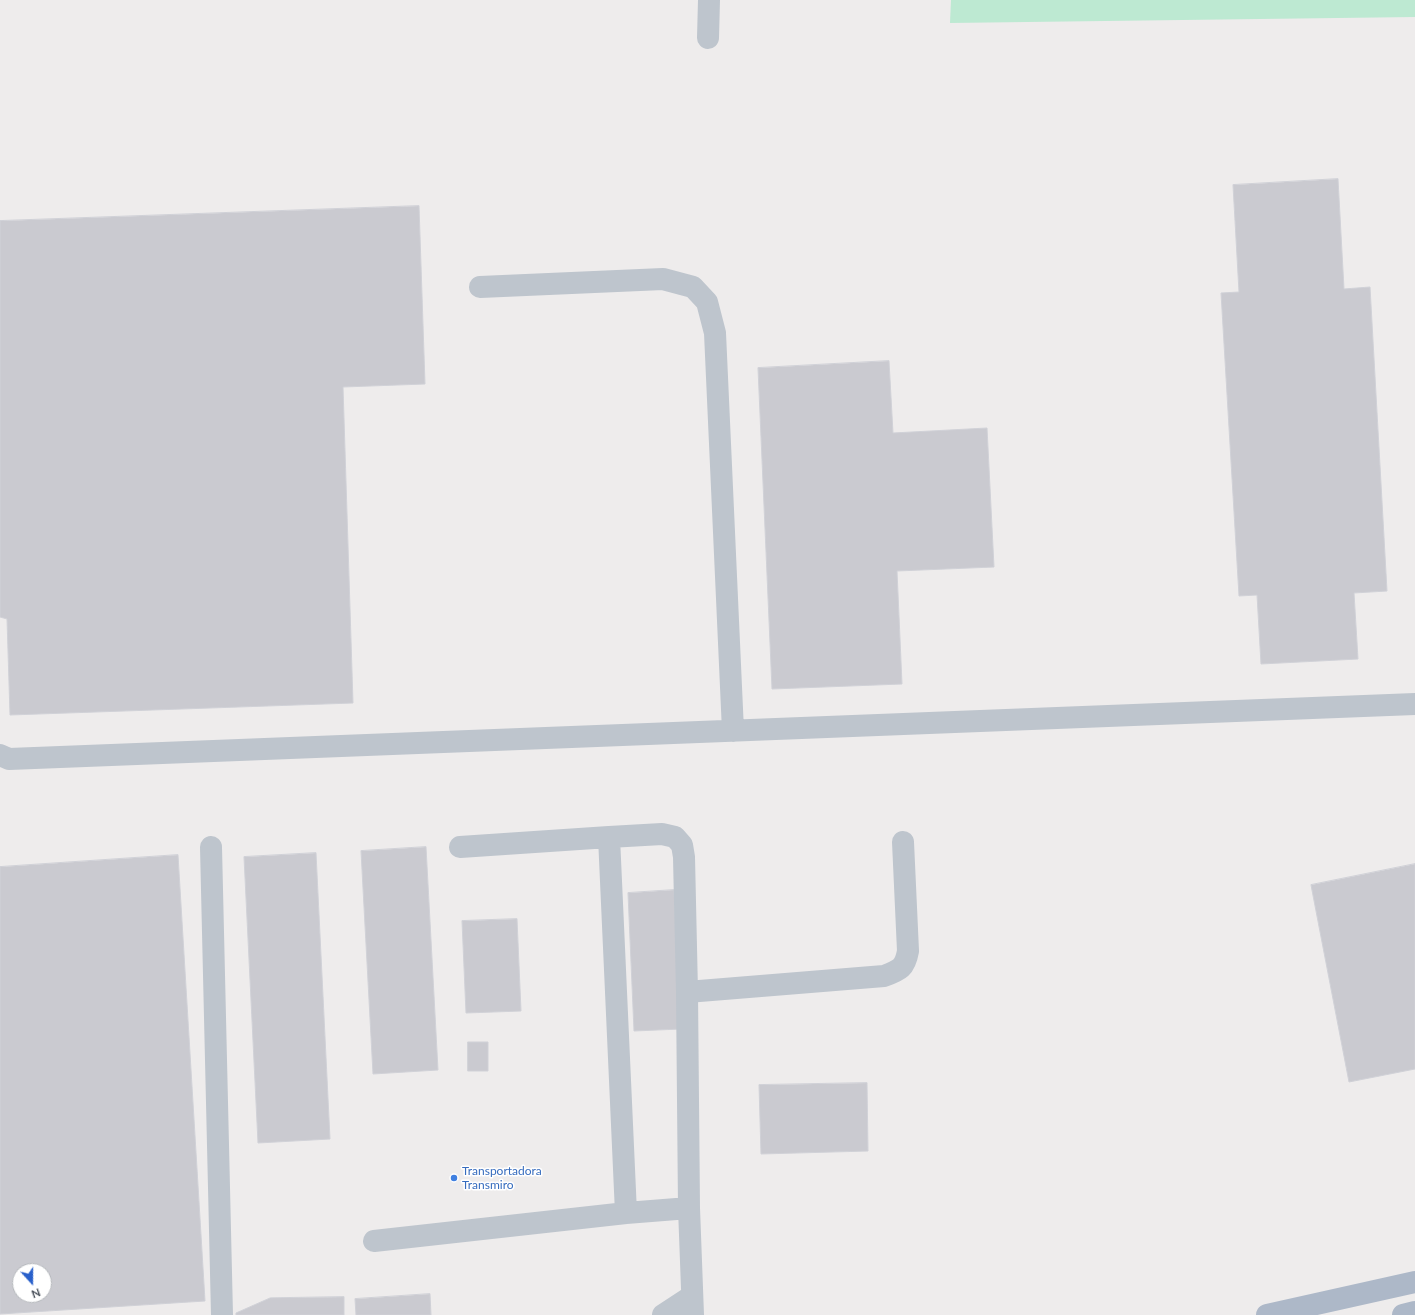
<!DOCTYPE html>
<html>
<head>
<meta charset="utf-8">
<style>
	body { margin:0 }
	#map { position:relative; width:1415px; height:1315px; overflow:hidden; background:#eeecec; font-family:Lato,sans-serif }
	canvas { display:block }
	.north { position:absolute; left:12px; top:1263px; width:40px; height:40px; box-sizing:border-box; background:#fff; border:1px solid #b5b8bc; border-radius:50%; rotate:159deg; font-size:11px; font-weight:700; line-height:16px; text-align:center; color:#464d57 }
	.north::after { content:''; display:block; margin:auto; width:14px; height:18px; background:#2960cb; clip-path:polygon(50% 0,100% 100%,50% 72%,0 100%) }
</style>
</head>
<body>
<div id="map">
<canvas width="1415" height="1315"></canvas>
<div class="north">N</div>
</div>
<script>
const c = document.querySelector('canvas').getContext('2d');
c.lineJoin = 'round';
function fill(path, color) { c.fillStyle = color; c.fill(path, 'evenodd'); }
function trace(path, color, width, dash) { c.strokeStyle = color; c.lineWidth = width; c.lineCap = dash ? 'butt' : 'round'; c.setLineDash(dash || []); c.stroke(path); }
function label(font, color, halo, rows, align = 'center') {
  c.font = font + ' Lato,sans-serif'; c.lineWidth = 3; c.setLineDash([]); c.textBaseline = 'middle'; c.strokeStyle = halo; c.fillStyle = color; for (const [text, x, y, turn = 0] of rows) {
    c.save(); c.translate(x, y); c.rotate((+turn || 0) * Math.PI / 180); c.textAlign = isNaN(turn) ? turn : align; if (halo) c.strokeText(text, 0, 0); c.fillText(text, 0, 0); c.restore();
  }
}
fill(new Path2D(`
	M951,0h464v17l-465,6z`), '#bde9d2');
const building = new Path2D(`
	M1338,179l6,110 26,-2 17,304 -33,2 4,66 -97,5 -4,-69 -18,1 -18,-303 18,-1 -6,-107z
	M419,206l6,178 -82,3 10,316 -343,12 -3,-96 -7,-2v-396z
	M889,361l4,72 94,-5 7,139 -97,4 5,113 -130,5 -14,-321z
	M426,847l12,223 -65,4 -12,-223z
	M316,853l14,286 -72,4 -14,-286z
	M178,855l27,446 -205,13v-447zM20,1271h24v24h-24z
	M1415,864v205l-66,13 -38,-197z
	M674,890l7,139 -47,2 -6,-138z
	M517,919l4,92 -55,2 -4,-92z
	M468,1042h20v29h-20z
	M867,1083l1,68 -107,3 -2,-69z
	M430,1294l1,21h-75l-1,-16z
	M344,1297v18h-108v-2l34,-15z`);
fill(building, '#cacad0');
trace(building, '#d0d1d7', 1);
trace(new Path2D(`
	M708,38l1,-38
	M480,287l183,-8 30,8 14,15 8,31 18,398
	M0,755l9,4 1406,-55
	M211,847l11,468
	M460,847l149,-10
	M687,992l197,-16c16,-6 21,-8 24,-25l-5,-109
	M626,1213l-17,-376 53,-3 13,3 7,8 2,12 3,135 2,216 4,107
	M374,1241l252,-28 63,-5
	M663,1315l29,-19`), '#bec5cd', 22);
trace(new Path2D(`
	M1267,1315l148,-33
	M1403,1315l12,-3`), '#adb8c8', 22);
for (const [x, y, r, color] of [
	[454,1178,4,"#3f7fe0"]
]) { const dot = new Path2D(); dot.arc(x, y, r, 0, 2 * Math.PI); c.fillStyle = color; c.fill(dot); trace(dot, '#fff', 1.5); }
label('12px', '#366cbe', '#fff', [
	["Transportadora",462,1171],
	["Transmiro",462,1185]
], 'left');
</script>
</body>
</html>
